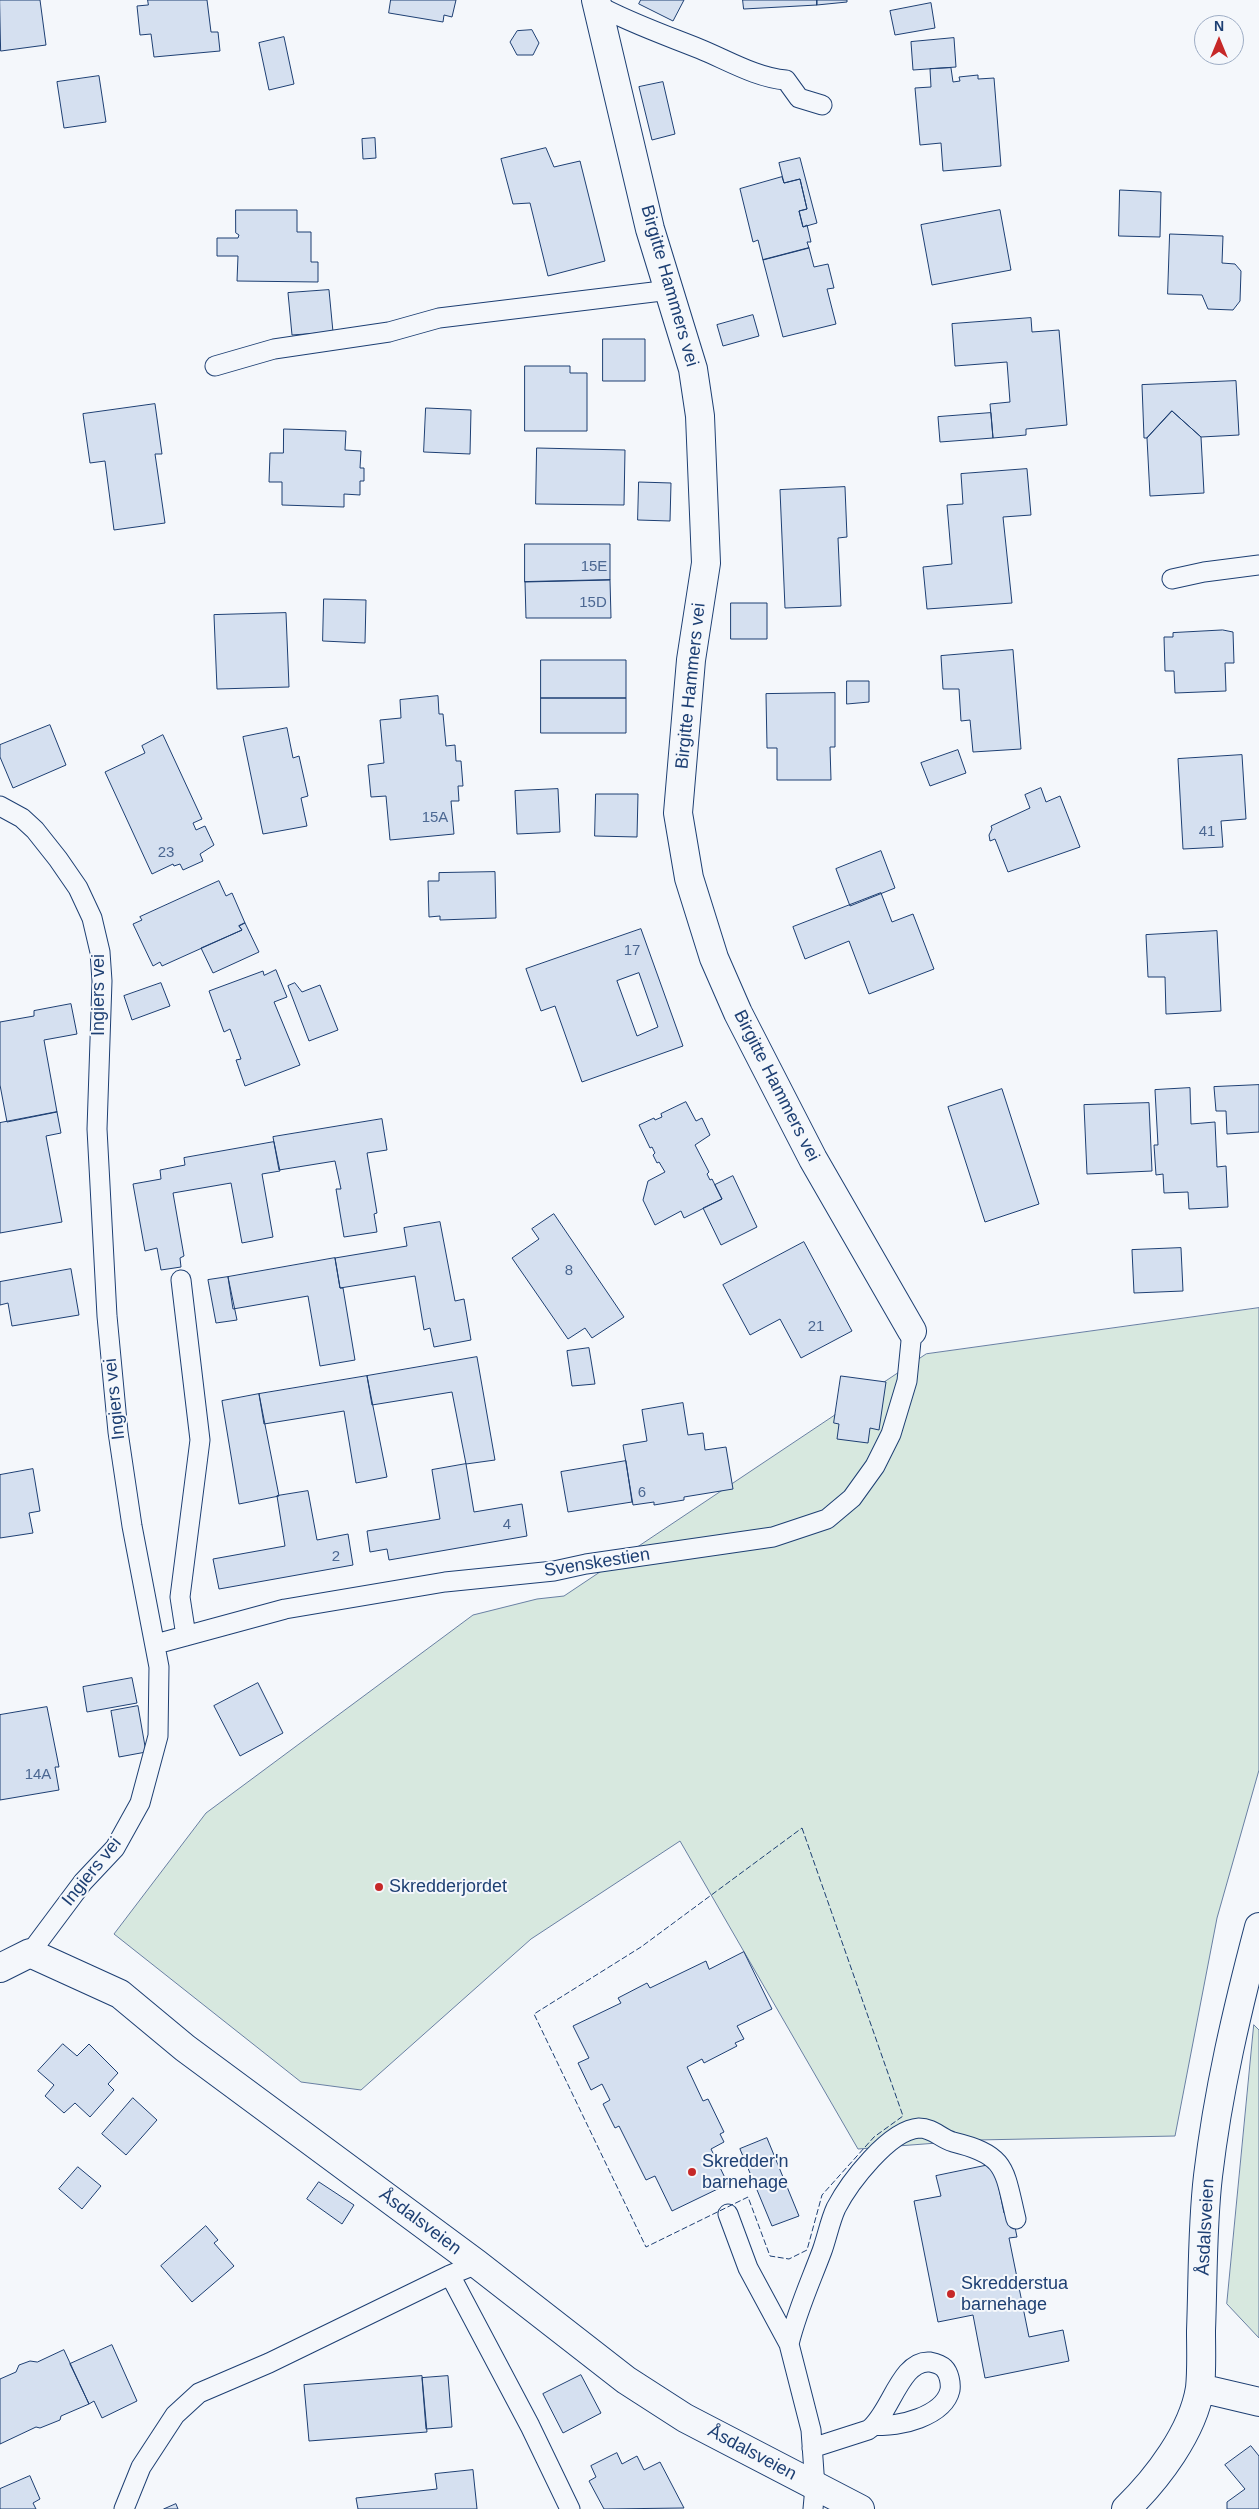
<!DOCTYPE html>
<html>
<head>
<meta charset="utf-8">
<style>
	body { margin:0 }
	#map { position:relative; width:1259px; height:2509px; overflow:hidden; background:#f4f7fb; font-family:Helvetica,sans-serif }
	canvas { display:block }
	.north { position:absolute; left:1194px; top:15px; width:50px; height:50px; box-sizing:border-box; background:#f4f7fb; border:1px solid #9eadc5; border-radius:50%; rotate:0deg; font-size:14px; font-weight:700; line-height:20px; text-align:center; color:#1d3f73 }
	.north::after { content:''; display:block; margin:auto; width:18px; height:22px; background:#c62828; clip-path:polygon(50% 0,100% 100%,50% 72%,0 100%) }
</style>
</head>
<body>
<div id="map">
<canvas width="1259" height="2509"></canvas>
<div class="north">N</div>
</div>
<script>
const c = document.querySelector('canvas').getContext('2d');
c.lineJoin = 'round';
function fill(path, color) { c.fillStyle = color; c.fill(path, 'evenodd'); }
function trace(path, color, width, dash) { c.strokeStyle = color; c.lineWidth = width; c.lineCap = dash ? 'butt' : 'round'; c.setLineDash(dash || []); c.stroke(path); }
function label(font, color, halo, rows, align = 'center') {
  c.font = font + ' Helvetica,sans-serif'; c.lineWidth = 4; c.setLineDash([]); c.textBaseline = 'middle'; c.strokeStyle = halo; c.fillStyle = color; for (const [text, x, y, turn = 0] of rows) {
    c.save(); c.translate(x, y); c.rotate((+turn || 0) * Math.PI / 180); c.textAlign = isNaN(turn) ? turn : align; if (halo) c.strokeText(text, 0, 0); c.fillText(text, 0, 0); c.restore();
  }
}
const green = new Path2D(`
	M1259,1308v462l-42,148 -42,218 -198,4 -119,9 -178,-308 -149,98 -170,151 -60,-8 -187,-148 92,-121 267,-198 64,-16 27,-3 362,-242z
	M1254,2025l5,5v308l-32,-34z`);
fill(green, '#d7e8df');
trace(green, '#687fa3', 1);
const building = new Path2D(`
	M0,0h40l6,45 -45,6z
	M148,0h59l4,32h7l2,19 -66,6 -3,-23 -11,1 -3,-29 11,-1z
	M391,0h65l-4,17 -8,-2 -1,7 -54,-9z
	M641,0h43l-11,21 -34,-17z
	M743,0h74v5l-73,4z
	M817,0h30v2l-30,3z
	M931,3l4,25 -40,7 -5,-24z
	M532,30l7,13 -6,12h-16l-7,-13 7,-11z
	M284,37l10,47 -25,6 -10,-47z
	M954,38l2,29 -43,3 -2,-28z
	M951,68l2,14 7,-1 -1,-4 19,-2v4l16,-1 7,88 -58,5 -2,-28 -21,2 -5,-57 16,-1 -1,-18z
	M99,76l7,46 -42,6 -7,-46z
	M663,82l12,52 -23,6 -13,-53z
	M375,138l1,20 -13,1 -1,-20z
	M546,148l8,19 26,-6 25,100 -57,15 -18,-73 -17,1 -12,-45z
	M800,158l17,65 -14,4 -4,-16 8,-2 -7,-30 -16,4 -5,-20z
	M782,177l2,6 16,-4 7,30 -8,2 4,16 4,-2 4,17h-4l2,6 -46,12 -5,-20 -5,2 -13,-53z
	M1120,190l41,2 -1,45 -41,-1z
	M236,210h61v22h14v30h7v20l-81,-1 1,-25h-21v-18h21l1,-3 -3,-2z
	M1000,210l11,60 -79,15 -11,-60z
	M1170,234l53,2 -1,27 13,1 6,7 -1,30 -7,9 -25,-1 -6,-14 -34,-1z
	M809,248l5,19 14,-3 6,24 -7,1 9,35 -53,13 -20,-77z
	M329,290l4,42 -41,3 -4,-42z
	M753,315l6,21 -36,10 -6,-21z
	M1031,318l1,14 27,-2 8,95 -41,4v6l-33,3 -3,-34 20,-2 -3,-40 -52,4 -3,-42z
	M603,339h42v42h-42z
	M525,366h45v7h17v58h-62z
	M1236,381l3,54 -38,2 -29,-26 -25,27h-3l-2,-53z
	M155,404l7,50h-7l10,69 -51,7 -9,-69 -15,2 -7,-49z
	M426,408l45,2 -1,44 -46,-2z
	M1172,411l29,26 3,56 -54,3 -3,-58z
	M991,413l2,25 -53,4 -2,-25z
	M284,429l62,2 -1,19 16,1 -1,17h4v13h-4v14l-16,-1v13l-62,-2v-23h-13l1,-29h13z
	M537,448l88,2 -1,55 -88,-1z
	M1027,469l4,46 -28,2 9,86 -85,6 -4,-42 29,-3 -5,-59 16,-1 -2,-30z
	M639,482l32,1 -1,38 -32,-1z
	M845,487l2,50 -9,1 3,68 -56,2 -5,-118z
	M525,544h85v36l-85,2z
	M610,580l1,38h-85l-1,-36z
	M324,599l42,1 -1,43 -42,-2z
	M731,603h36v36h-36z
	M286,613l3,74 -72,2 -3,-74z
	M1223,630l10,2 1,31h-9l1,28 -51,2 -1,-22h-9l-1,-34h9v-4z
	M1013,650l8,99 -48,3 -3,-32 -9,1 -2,-32h-16l-2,-33z
	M541,660h85v38h-85z
	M847,681h22v21l-22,2z
	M835,693v54h-5l1,33h-54v-32h-10l-1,-54z
	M438,696l1,18h4l3,32 9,-1 1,16h5l2,25h-5l1,15h-8l3,33 -64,6 -4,-44 -15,1 -3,-32 16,-2 -4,-43 21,-2 -1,-18z
	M541,698h85v35h-85z
	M50,725l16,40 -53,23 -13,-31v-12z
	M287,728l6,30 6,-2 9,40 -7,2 6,28 -44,8 -20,-97z
	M163,735l39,84 -9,4 3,7 9,-4 9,19 -14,9 3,7 -20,9 -3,-6 -6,2 -1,-2 -21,10 -47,-102 40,-19 -3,-7z
	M958,750l8,23 -36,13 -9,-23z
	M1242,755l4,64 -25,2 2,26 -40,2 -5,-90z
	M1041,788l5,14 14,-6 20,51 -72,25 -13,-33 -5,2 -1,-6 3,-6 -1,-3 39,-18 -5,-13z
	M558,789l2,43 -43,2 -2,-43z
	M596,794h42l-1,43 -42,-1z
	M881,851l14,37 -45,18 -14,-37z
	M495,872l1,46 -56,2v-4l-11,1 -1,-36h11v-8z
	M219,881l7,15 6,-3 13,30 -6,3 3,4 -80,36 -2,-4 -7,4 -20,-42 9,-4 -2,-3z
	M881,893l11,29 21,-8 21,55 -65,25 -20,-53 -44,18 -12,-32z
	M245,923l14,29 -46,21 -12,-25 41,-18 -3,-4z
	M641,929l42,117 -101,36 -27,-76 -14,5 -15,-42zM639,973l19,54 -21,9 -20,-55z
	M1217,931l4,80 -55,3 -1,-37h-17l-2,-42z
	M276,970l11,27 -13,5 26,63 -55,21 -9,-26 5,-1 -11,-30 -6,3 -15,-41 54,-20 1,4z
	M161,983l9,23 -38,14 -8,-24z
	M295,983l7,9 18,-7 18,45 -29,11 -21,-55z
	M71,1004l6,30 -33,6 13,72 -50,10 -7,-37v-63l34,-6v-5z
	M1259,1085v47l-32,2 -1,-23h-10l-2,-24z
	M1190,1088l1,36 24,-2 2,45 9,-1 2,41 -39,2 -1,-17 -24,1 -1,-19 -7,1 -2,-30h4l-3,-55z
	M1002,1089l37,115 -54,18 -37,-115z
	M686,1102l10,19 6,-3 8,17 -15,10 14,27 -2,2 3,6 2,-1 10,20 -38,19 -3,-7 -26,14 -12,-25 5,-19 17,-9 -6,-10 -2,1 -4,-8 2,-2 -3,-6 -2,1 -11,-23 15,-7 1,2 7,-3 -1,-3z
	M1149,1103l3,68 -65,3 -3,-69z
	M57,1112l4,21 -15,3 16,86 -62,11v-110z
	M382,1119l5,31 -20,3 10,60 -3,1 3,18 -33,5 -8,-48h5l-6,-28 -56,9 -6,-33z
	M274,1142l6,29 -18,3 11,63 -31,6 -11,-60 -58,10 11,63 -4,2 1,9 -20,3 -4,-22 -12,3 -12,-67 28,-5 -1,-9 25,-5 -1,-7z
	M733,1176l24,51 -36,18 -18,-37 19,-9 -7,-14z
	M554,1214l70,103 -32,21 -7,-10 -17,11 -56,-81 27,-19 -7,-10z
	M440,1222l15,79 9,-2 7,41 -37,7 -4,-19 -6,2 -9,-54 -75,12 -5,-30 72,-12 -3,-18z
	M804,1242l48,89 -51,27 -21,-39 -30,16 -27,-50z
	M1181,1248l2,43 -49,2 -2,-43z
	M335,1258l5,30h3l12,72 -35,6 -12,-70 -75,13 -5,-32z
	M71,1269l8,46 -67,11 -4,-23 -8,2v-23z
	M228,1277l9,43 -21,3 -8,-43z
	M589,1348l6,36 -23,2 -5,-35z
	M477,1357l18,103 -29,4 -14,-72 -80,13 -5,-29z
	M367,1376l20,101 -31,6 -12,-72 -80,13 -5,-30z
	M841,1376l45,6 -7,48 -9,-2 -2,15 -31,-4 2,-15 -5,-1z
	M259,1394l20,102 -40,8 -17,-103z
	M683,1403l5,32 15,-2 2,17 21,-3 7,42 -49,8v3l-30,5v-3l-21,3 -10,-60 24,-4 -5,-31z
	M626,1461l6,41 -64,10 -7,-40z
	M466,1464l8,48 48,-8 5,32 -138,24 -2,-11 -17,3 -3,-21 73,-12 -8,-49z
	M33,1469l7,42 -11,2 4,20 -33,5v-63z
	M308,1491l9,49 31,-6 5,31 -134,24 -6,-30 72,-13 -8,-50z
	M132,1678l5,25 -50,9 -4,-25z
	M258,1683l25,50 -43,23 -26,-50z
	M138,1706l8,46 -27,5 -8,-46z
	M47,1707l12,60h-4l4,23 -59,10v-85z
	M744,1952l28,57 -35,17 7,13 -9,4 2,3 -33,17 -2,-4 -15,8 16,34 5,-2 16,33 -4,2 4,8 -13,7 17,35 -56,27 -17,-35 -9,4 -27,-54 -4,2 -12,-24 7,-4 -8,-16 -11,6 -13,-27 11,-5 -16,-32 48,-23 -3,-5 29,-15 3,5 56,-27 3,8z
	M63,2044l14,12 12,-12 29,29 -10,11 6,6 -24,27 -15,-14 -11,10 -19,-17 9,-11 -16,-14z
	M133,2098l24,22 -31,35 -24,-21z
	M767,2138l32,78 -27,10 -32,-77z
	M994,2164l10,49 8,-1 5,25 -8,1 20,99 34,-7 6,31 -84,17 -12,-63 -35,7 -24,-121 27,-5 -5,-20z
	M78,2167l23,19 -19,23 -23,-20z
	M319,2182l35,23 -12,19 -35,-25z
	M206,2226l12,14 -4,3 20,23 -42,36 -31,-36z
	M112,2345l25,56 -35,17 -8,-17 -5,3 -19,-40z
	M64,2350l25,54 -28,12 -1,4 -20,8 -4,-1 -36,17v-65l16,-7 3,-7 11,-4 7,1z
	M581,2375l20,38 -38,20 -20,-39z
	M422,2376l5,56 -118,9 -5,-56z
	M448,2376l4,51 -26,2 -4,-51z
	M1251,2446l8,10v53h-32v-7l18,-13 -20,-24z
	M617,2453l5,11 15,-8 7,14 16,-8 24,46 -80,1 -15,-28 7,-4 -5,-11z
	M473,2470l4,39h-119l-2,-11 81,-9 -2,-15z
	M30,2476l10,23 -7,4 3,6h-36v-20z
	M176,2504l2,5h-14z`);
fill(building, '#d5e0f0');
trace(building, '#1d3f73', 1);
const service = new Path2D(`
	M597,5c33,18 68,30 103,44 27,11 57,29 86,31l13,18 23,7
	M215,366l59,-17 115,-17 50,-14 231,-28
	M1172,579l32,-7 55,-7
	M0,806l22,12 13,12 23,29 20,29 14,30 8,34 2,29 -5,148 10,187 11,116 14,94 27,141 -1,69 -18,67 -25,45 -32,34 -53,71
	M181,1280l19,160 -20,157 6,39
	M156,1644l129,-35 160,-27 109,-11 32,-7 187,-27 54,-18 25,-21 23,-32 16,-32 16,-53 5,-50
	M728,2214l20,54 41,76 22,86 4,57 -2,22
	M450,2275l80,151 40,83
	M789,2344c8,-33 21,-61 33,-93 5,-14 8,-30 14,-43 13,-25 53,-78 83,-80 14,0 21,10 34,14 54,13 51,27 63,77
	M812,2448l56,-18c22,-14 32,-71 62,-68 5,1 10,2 14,6 5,5 7,15 6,22 -6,26 -52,38 -75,35
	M124,2509l17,-42 34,-52 24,-22 70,-30 181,-88 27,-11`);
const minor = new Path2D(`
	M596,0l54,229 43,140 7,47 6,147 -15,97 -13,153 11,65 25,80 24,55 75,146 99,172
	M0,1968l30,-15 90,41 65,54 292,216 149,116 59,38 175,91
	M1200,2388l59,14
	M1126,2509c31,-30 67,-77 74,-121 2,-19 1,-39 1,-57 2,-52 1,-104 7,-155 10,-85 29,-166 51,-249`);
trace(service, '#1d3f73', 21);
trace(minor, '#1d3f73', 30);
trace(service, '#f4f7fb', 19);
trace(minor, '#f4f7fb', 28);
trace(new Path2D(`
	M802,1828l101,288 -29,21 -52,58 -15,55 -18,9 -19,-3 -22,-59 -102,50 -112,-233 107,-67z`), '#1d3f73', 1, [6, 2.5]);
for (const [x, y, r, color] of [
	[379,1887,5,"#c62828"],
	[692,2172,5,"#c62828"],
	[951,2294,5,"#c62828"]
]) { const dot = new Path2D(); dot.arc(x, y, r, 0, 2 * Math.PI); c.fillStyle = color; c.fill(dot); trace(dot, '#f4f7fb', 2); }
label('15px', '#4b6792', null, [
	["15E",594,567],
	["15D",593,603],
	["15A",435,818],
	["41",1207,832],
	["23",166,853],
	["17",632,951],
	["8",569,1271],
	["21",816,1327],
	["6",642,1493],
	["4",507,1525],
	["2",336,1557],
	["14A",38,1775]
]);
label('18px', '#1d3f73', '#f4f7fb', [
	["Birgitte Hammers vei",669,286,74],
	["Birgitte Hammers vei",691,686,-84],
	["Ingiers vei",99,995,-90],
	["Birgitte Hammers vei",776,1086,63],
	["Ingiers vei",115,1399,-96],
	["Svenskestien",597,1563,-9],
	["Ingiers vei",92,1872,-51],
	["Åsdalsveien",420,2222,37],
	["Åsdalsveien",1206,2227,-87],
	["Åsdalsveien",752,2453,28]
]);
label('18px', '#1d3f73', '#f4f7fb', [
	["Skredderjordet",389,1887],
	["Skredder'n",702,2162],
	["barnehage",702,2183],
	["Skredderstua",961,2284],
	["barnehage",961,2305]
], 'left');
</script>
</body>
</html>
